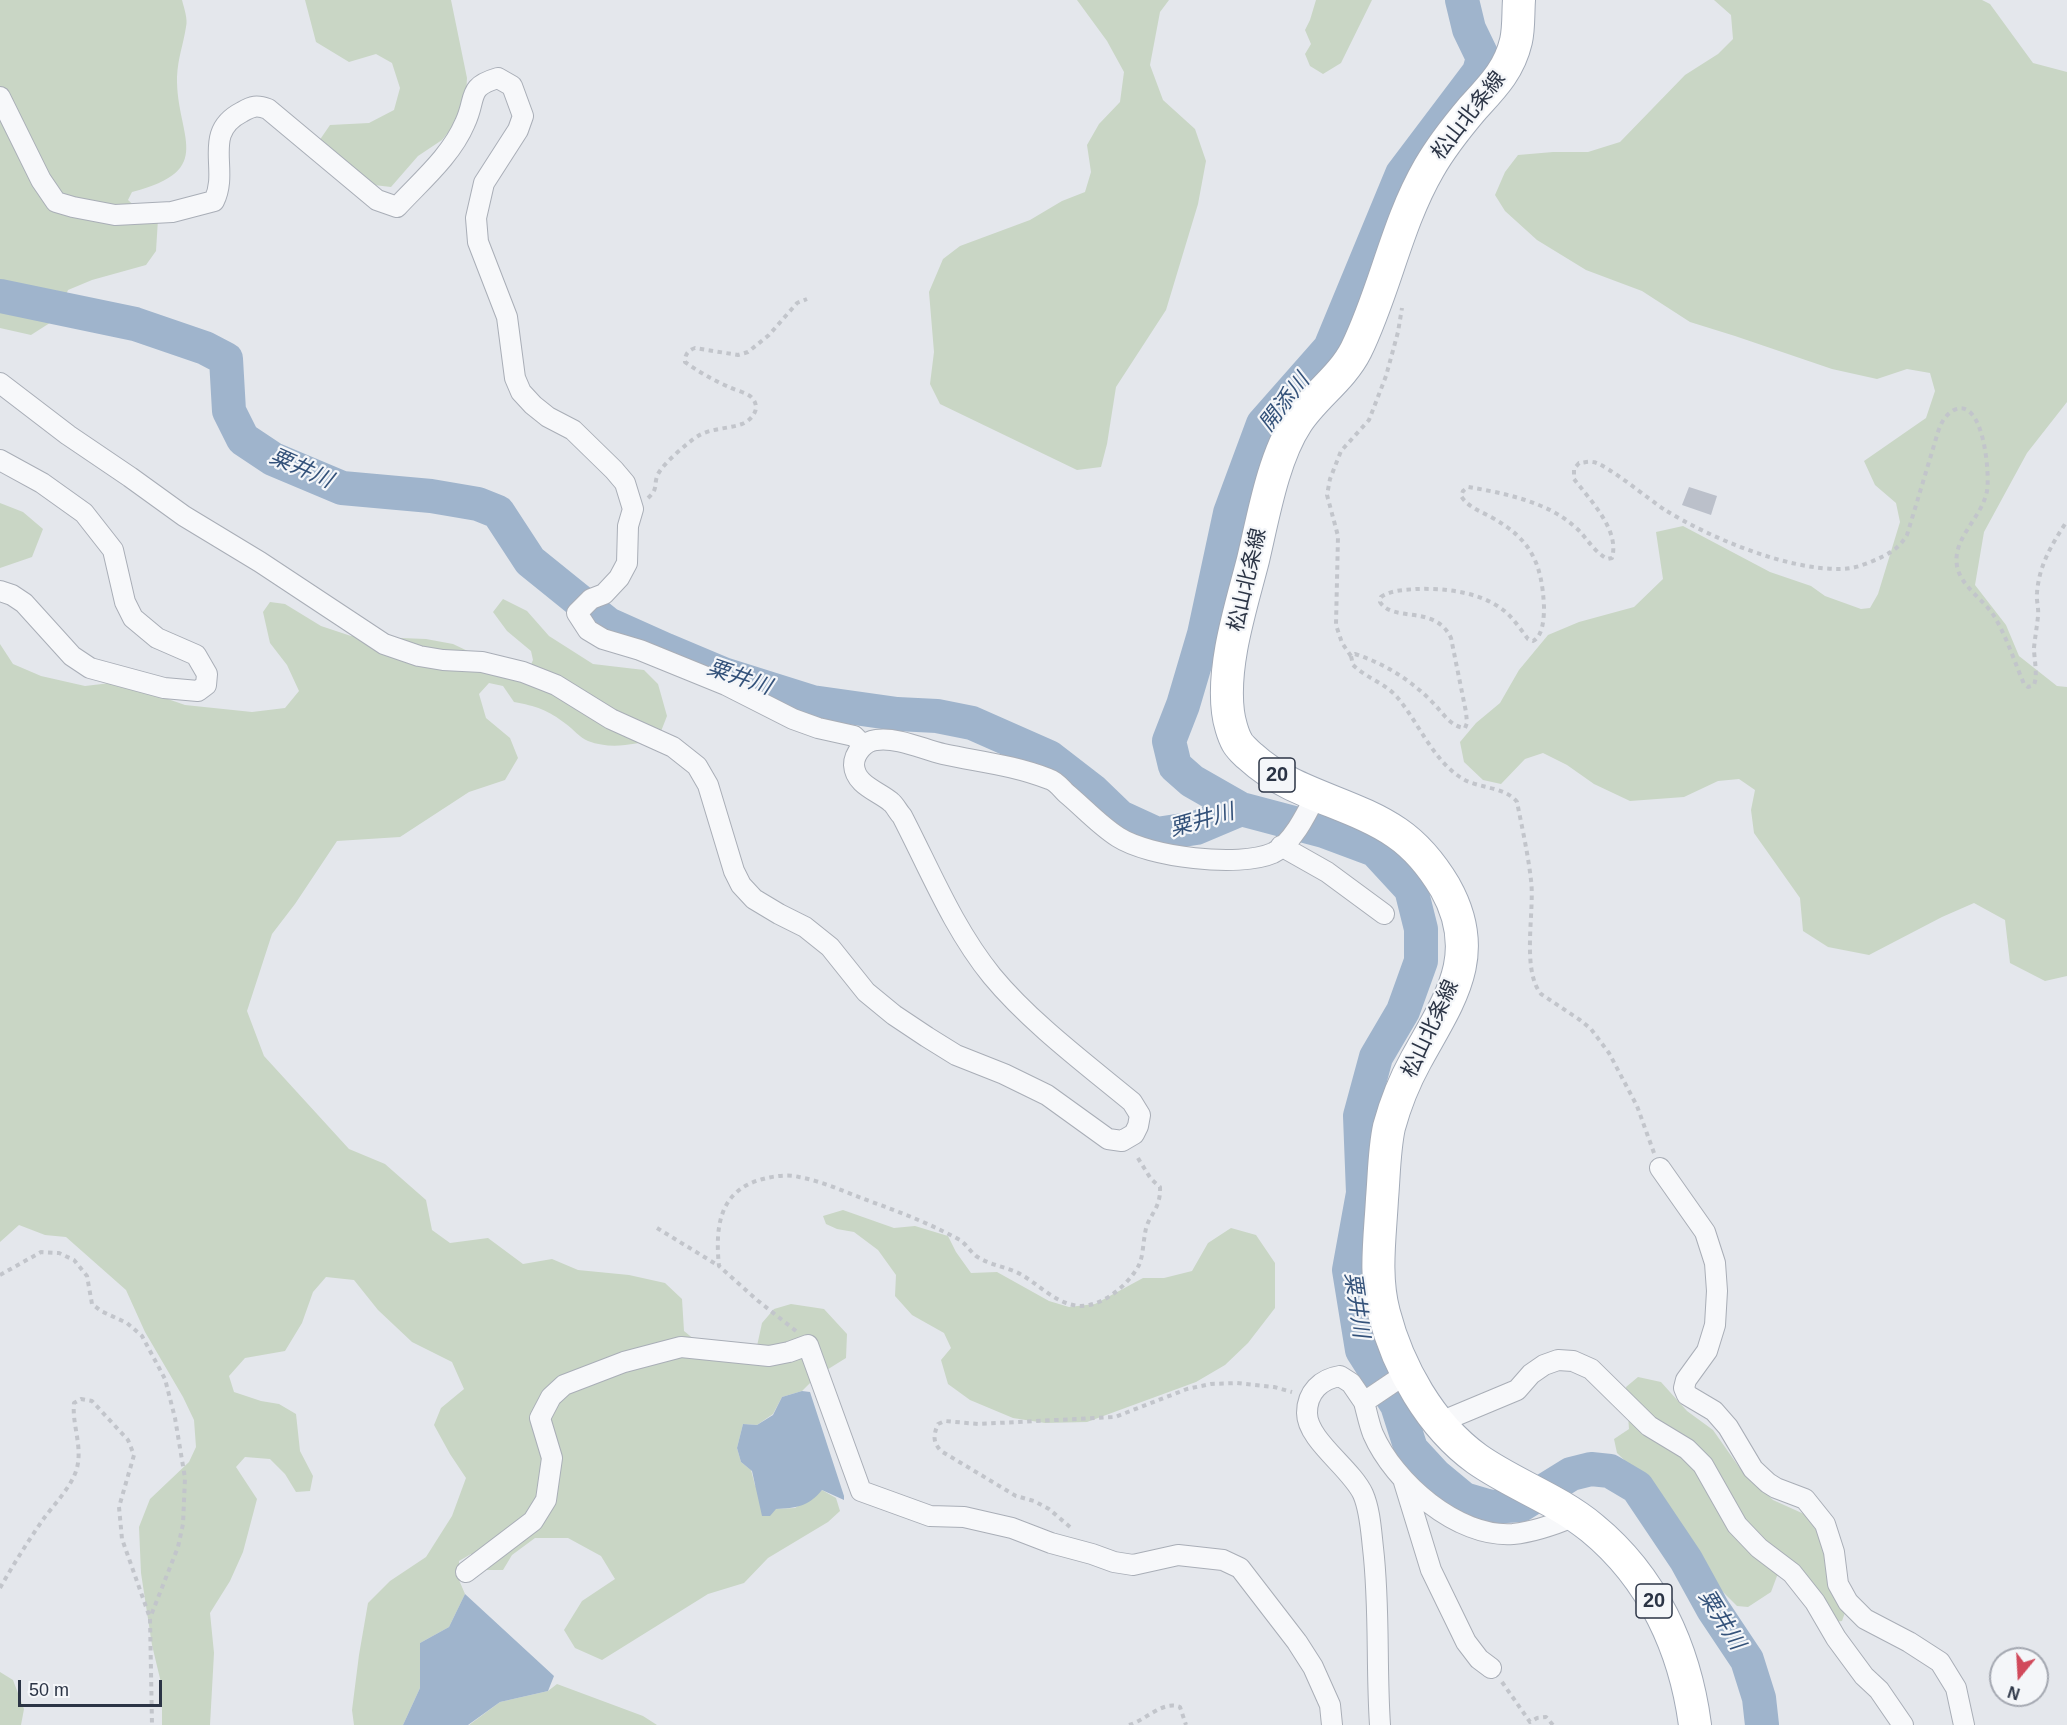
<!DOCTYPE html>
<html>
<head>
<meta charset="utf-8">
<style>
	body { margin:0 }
	#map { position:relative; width:2067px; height:1725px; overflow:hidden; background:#e4e7ec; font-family:Arial,sans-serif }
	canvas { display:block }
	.north { position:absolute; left:1989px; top:1647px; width:60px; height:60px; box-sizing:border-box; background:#f4f6f9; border:2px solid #a4a8b1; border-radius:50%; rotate:198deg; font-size:16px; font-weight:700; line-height:24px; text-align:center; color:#2b3445 }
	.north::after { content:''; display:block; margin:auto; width:21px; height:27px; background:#d1495b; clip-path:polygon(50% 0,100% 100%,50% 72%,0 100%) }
	.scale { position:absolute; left:18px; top:1680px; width:144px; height:27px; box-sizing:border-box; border:3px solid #2b3445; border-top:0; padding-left:8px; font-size:18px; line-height:21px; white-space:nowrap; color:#2b3445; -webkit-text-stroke:4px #f4f6f9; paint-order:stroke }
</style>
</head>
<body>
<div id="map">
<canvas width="2067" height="1725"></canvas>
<div class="north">N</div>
<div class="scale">50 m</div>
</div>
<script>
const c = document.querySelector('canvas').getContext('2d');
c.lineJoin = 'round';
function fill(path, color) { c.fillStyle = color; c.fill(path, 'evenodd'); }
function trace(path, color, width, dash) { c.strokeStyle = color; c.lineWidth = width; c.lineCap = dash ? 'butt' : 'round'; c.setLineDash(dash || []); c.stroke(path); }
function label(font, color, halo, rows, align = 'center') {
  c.font = font + ' Arial,"Noto Sans JP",sans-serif'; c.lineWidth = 4.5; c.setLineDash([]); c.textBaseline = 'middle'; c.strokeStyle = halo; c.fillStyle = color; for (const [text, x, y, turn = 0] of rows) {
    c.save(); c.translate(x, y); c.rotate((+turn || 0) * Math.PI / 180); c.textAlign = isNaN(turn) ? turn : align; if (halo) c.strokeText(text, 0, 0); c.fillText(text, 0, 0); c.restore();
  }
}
fill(new Path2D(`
	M0,0h182c2,8 6,19 4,27 -3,19 -8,30 -9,50 -1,60 41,93 -45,115l-4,8 12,11 18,8 -2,32 -10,14 -54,15 -24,10 -12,29 -25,16 -31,-7z
	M305,0h146l16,78 -2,34 -23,28 -24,16 -27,31 -17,-2 -55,-44 11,-16 39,-2 25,-13 6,-22 -8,-25 -16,-9 -27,8 -33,-20z
	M1077,0h92l-9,12 -10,53 13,35 32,29 11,32 -8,43 -32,106 -50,77 -9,57 -6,23 -24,3 -137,-66 -10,-20 4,-32 -5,-60 14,-33 17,-13 70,-26 32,-19 23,-9 6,-20 -4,-27 12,-21 21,-22 4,-30 -17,-31z
	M1316,0h56l-31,63 -18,11 -13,-8 -5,-12 6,-10 -6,-14 5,-10z
	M1714,0h268l8,4 43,59 34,9v330l-40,51 -43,79 -9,53 31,40 13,31 38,30 10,1v289l-22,5 -35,-18 -5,-43 -31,-17 -32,14 -73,38 -41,-8 -25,-16 -3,-33 -46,-65 -3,-23 4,-20 -16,-11 -21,2 -34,16 -54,4 -36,-17 -27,-19 -24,-12 -18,6 -24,25 -18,-4 -19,-18 -4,-20 16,-19 24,-20 19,-33 29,-35 31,-13 55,-15 29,-28 -7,-47 27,-6 87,46 41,14 14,10 36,13 9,-1 8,-14 22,-72 -4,-19 -21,-18 -11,-24 62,-43 9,-27 -5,-18 -23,-4 -30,10 -45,-10 -97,-33 -45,-14 -48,-31 -56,-21 -49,-30 -32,-29 -10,-16 10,-23 13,-17 35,-3h35l32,-10 65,-67 33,-21 15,-15 -2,-24z
	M0,503l23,9 20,17 -11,28 -32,11z
	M503,599l24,12 22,25 44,28 51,6 14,14 9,32 -9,23c-24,5 -46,11 -70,2 -8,-3 -15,-12 -22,-17 -18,-14 -30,-18 -52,-22l-11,-16 -14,-3 -10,11 7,24 24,20 8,20 -13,22 -36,12 -69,45 -63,4 -42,63 -23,30 -25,77 17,45 85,93 36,15 41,36 6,30 18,13 38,-5 35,26 29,-5 26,11 51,5 36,8 17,16 2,32 27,22 46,-7 5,-23 12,-14 17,-5 33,5 23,25 -1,24 -29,18 -15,15 -20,6 -9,17 -16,11 -14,-1 -6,24 4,14 10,8 4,15 20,24 20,-1 27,-18 14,8 4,13 -12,11 -60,36 -24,25 -36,11 -106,66 -27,-12 -11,-18 18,-29 33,-22 -14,-23 -33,-18h-33l-23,17 -9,15h-18l-14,-16 -12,7v19l6,14 -16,33 -29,16v45l-17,37h-49l-2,-15 7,-55 9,-52 22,-22 36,-24 26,-41 14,-38 -16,-24 -16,-29 7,-17 23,-19 -12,-27 -40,-20 -34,-32 -24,-30 -28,-3 -13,15 -11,31 -17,28 -40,7 -16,18 5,16 27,9 18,3 17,10 4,37 13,25 -3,15 -14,1 -11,-18 -15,-15 -25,-2 -9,10 21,32 -14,53 -13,29 -20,32 4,40 -4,72h-48v-38l-10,-42 -11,-72 -2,-46 11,-28 39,-37 7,-15 -2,-27 -11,-23 -38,-65 -19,-42 -60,-53 -21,-2 -26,-10 -19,17v-598l13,20 28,12 44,10 34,-4 66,23 67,7 33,-4 14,-17 -12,-26 -17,-22 -7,-31 7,-10 15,2 36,22 30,10 75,3 27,5 21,10 55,15 4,-9 -2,-9 -24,-20 -14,-19z
	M843,1210l51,18 21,-2 33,10 8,16 15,21 26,-1 52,29 20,6 26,-3 48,-26h21l28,-7 16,-28 23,-15 25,7 19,28v45l-27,35 -23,22 -29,17 -109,40 -42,1 -32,-5 -43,-18 -22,-16 -7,-24 10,-12 -7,-15 -32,-18 -17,-19 1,-21 -18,-25 -24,-18 -17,-3 -11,-5 -3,-8z
	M1638,1377l23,5 26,29 26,19 26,37 34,33 31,14 14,16 29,77 -5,14 -15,2 -37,-45 -13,-2 -6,16 -23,15 -11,-1 -26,-26 -32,-60 -28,-34 -34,-33 -3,-14 15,-10 -3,-42z
	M0,1672l13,8 11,29 -3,16h-21z
	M557,1684l86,32 14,9h-188l31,-23 48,-11z`), '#c9d6c5');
fill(new Path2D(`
	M802,1391l8,1 34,104v4l-22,-10c-14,17 -26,18 -46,19l-6,7h-8l-10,-45 -11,-9 -4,-14 6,-24 14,1 16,-10 9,-18z
	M465,1594l89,82 -6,15 -48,11 -32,23h-65l17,-37v-45l29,-16z`), '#9fb4cc');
trace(new Path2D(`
	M0,296l135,28 70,24 21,11 3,52 14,28 30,20 69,29 89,8 47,8 20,8 32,49 78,63 58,26 57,24 89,28 85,12 40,2 35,7 77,34 44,34 27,26 37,17 39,-6 45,-19 83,22 51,19 36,39 10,40v32l-18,50 -27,46 -16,59 3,77 -14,77 13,80 35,55 14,44 24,26 29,24 27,8 30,-2 50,-31 20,-5 19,2 27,16 49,73 27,49 34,51 12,38 3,27
	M1241,809l-49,-28 -17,-15 -6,-25 14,-36 21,-71 26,-121 33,-89 67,-76 72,-174 77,-102 4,-14 -14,-29 -7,-29`), '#9fb4cc', 34);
fill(new Path2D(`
	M1689,487l28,9 -6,19 -29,-10z`), '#bbc0ca');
const minor = new Path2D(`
	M0,97l41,83 15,22 17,5 42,8 57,-3 42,-11c16,-32 -13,-68 28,-89 10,-6 15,-7 26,-3l109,91 20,7c24,-26 54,-51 68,-84 12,-25 1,-36 33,-45l14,8 11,30 -5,14 -34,53 -8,35 2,24 29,75 8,61 6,14 12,13 15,12 25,13 41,40 11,13 8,26 -5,17 -1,37 -8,15 -15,16 -13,5 -14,14 11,17 15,9 37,11 86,35 67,34 25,9 36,8 9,9
	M0,383l68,52 62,42 54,39 76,46 124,82 35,12 24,4 39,2 41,10 33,13 55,34 62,28 24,19 11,19 26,86 7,14 13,14 25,15 26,13 25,20 36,45 28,23 33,22 29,18 48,19 43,21 61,44 14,2 12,-7 4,-8 2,-11 -8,-13c-46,-38 -102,-80 -140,-126 -39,-48 -62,-106 -90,-160 -4,-4 -7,-11 -11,-14 -13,-11 -36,-17 -37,-37 0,-12 11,-24 22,-25 22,-3 46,9 67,14 37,8 70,11 106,25 7,2 12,9 17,14 17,14 33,32 52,44 31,20 121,31 155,16 19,-9 34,-40 43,-58
	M0,460l42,23 42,30 29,37 12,52 8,16 24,20 39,17 11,19 -1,11 -8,6 -34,-3 -74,-20 -18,-12 -48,-53 -12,-8 -12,-4
	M1281,846l46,26 57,42
	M1660,1168l45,64 10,31 2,28 -2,34 -8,26 -21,29 -2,8 3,7 27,16 14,16 25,42 15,14 8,5 29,11 20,25 9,28 4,32 10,18 17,17 44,23 31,20 16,26 8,37
	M1364,1402c3,11 5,22 9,32 21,48 84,104 140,100 21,-2 43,-10 62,-18
	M1438,1423l79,-33 14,-16 13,-9 14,-5 15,1 18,8 58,57 38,23 16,16 34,60 22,23 33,25 23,29 21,36 28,38 15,14 24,35
	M1404,1482l27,88 35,72 13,17 12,9
	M466,1572l67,-51 13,-21 6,-42 -12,-40 11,-21 13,-12 60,-23 57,-15 88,9 20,-4 19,-7 53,146 69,25 34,1 48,11 39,15 41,11 22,8 19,3 45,-10 45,5 17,8 57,74 16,25 17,38 2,20
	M1380,1725c-4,-59 0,-118 -7,-177 -2,-18 -3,-38 -10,-54 -12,-26 -56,-54 -56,-81 0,-21 14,-34 33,-37l11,7 13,19 43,-29`);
const primary = new Path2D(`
	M1519,0c-1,13 0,28 -3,41 -7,30 -25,47 -44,68 -16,19 -31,38 -43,59 -33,57 -44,123 -73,182 -14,28 -42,46 -59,72 -24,36 -34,96 -44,138 -12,47 -31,104 -25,152 1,9 5,23 9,30 2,4 10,12 14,15 41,38 101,45 146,76 19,13 36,34 48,54 39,69 3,114 -29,173 -11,20 -21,45 -27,67 -5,23 -5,49 -7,72 -2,38 -8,77 2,114 14,54 46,112 93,146 37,26 80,40 115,69 61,50 93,121 103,197`);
trace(minor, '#a9aeb7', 22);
trace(primary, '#a3abb8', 34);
trace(new Path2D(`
	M648,498c11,-10 5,-13 10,-24 5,-10 30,-32 40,-38 13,-8 30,-7 44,-12 12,-5 20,-18 8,-28 -6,-4 -15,-6 -21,-9 -16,-7 -30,-15 -44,-25 0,-7 2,-11 10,-14l43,7 10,-3 21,-17 28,-32 10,-4
	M1351,656l-9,-13 -6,-18 2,-89 -11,-41 3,-16 11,-28 28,-31 17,-44 12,-44 4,-24
	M1654,1153l-17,-47 -28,-53 -18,-24 -11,-9 -39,-26c-20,-25 -6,-83 -10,-114 -3,-26 -9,-53 -14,-78 -11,-15 -39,-14 -54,-23 -30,-18 -44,-56 -66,-82 -12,-14 -31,-19 -44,-32l-2,-9 4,-2c31,10 59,28 81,52 8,9 16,21 29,22l2,-5 -1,-11 -15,-74c-16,-34 -58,-15 -71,-36l1,-5c10,-7 23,-7 35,-8 30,-1 68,3 92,25 7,7 14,17 20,25l5,2c10,-5 11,-23 11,-34 -2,-44 -13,-68 -53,-90 -11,-6 -23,-10 -30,-21l2,-5 5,-4c36,6 79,15 106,39 13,11 17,23 33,33l5,-1c8,-28 -22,-58 -38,-79v-10l5,-6c4,0 9,-2 14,-1 12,1 58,39 72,48 45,28 122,60 176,59 15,0 30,-7 43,-13 11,-6 17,-11 23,-21l31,-103c3,-9 7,-17 16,-22 30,-14 36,65 33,81 -5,27 -35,47 -30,75 4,22 30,35 40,55 11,20 18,42 27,63l4,3 6,-2c4,-11 0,-26 0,-37 1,-11 3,-21 4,-32 1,-8 -2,-16 -1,-23 2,-28 15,-49 30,-72
	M657,1228l62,38
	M0,1275l41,-23 18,1 15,7 13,16 5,28 9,7 26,12 15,13 23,43 10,39 10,60 -2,46 -5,23 -28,71
	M796,1331l-39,-31 -38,-34c-4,-39 0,-76 44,-87 11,-3 25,-5 36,-2 22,4 44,14 65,22 33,12 65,24 96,41 6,4 10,11 16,16 12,8 25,10 38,15 21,9 36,29 59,34 25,6 55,-19 66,-40 4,-9 4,-21 6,-31 2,-19 16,-23 15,-47l-9,-8 -15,-24
	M1070,1527l-21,-18 -15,-8 -18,-5 -75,-45c-8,-9 -8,-15 -3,-27l7,-3 33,3 137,-7 72,-28 24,-5 26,-1 37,4 18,5
	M0,1588c13,-23 27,-45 42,-67 12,-17 33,-37 36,-58 3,-21 -6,-40 -4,-60l7,-4 11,2 36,39 6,15 -15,52 3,32 28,79 2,107
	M1502,1682l28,40 7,-4 9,-1 7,8
	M1129,1725c17,-5 34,-25 51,-18l6,18`), '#c2c5cb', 4, [4.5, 4.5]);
trace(minor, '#f7f8fa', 20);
trace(primary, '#fff', 32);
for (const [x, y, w] of [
	[1277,775,36],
	[1654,1601,36]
]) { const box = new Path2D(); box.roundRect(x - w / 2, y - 17, w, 34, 4.5); c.fillStyle = '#f4f6f9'; c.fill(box); trace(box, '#2b3445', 1.5); }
label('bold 20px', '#2b3445', null, [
	["20",1277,775],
	["20",1654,1601]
]);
label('21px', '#2b3445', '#f4f6f9', [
	["松山北条線",1469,116,-52],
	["松山北条線",1248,580,-77],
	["松山北条線",1431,1029,-65]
]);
label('italic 22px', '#34527a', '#f4f6f9', [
	["開添川",1285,403,-52],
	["粟井川",301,469,24],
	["粟井川",739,678,19],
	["粟井川",1202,821,-16],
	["粟井川",1356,1305,82],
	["粟井川",1721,1620,58]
]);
</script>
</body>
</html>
